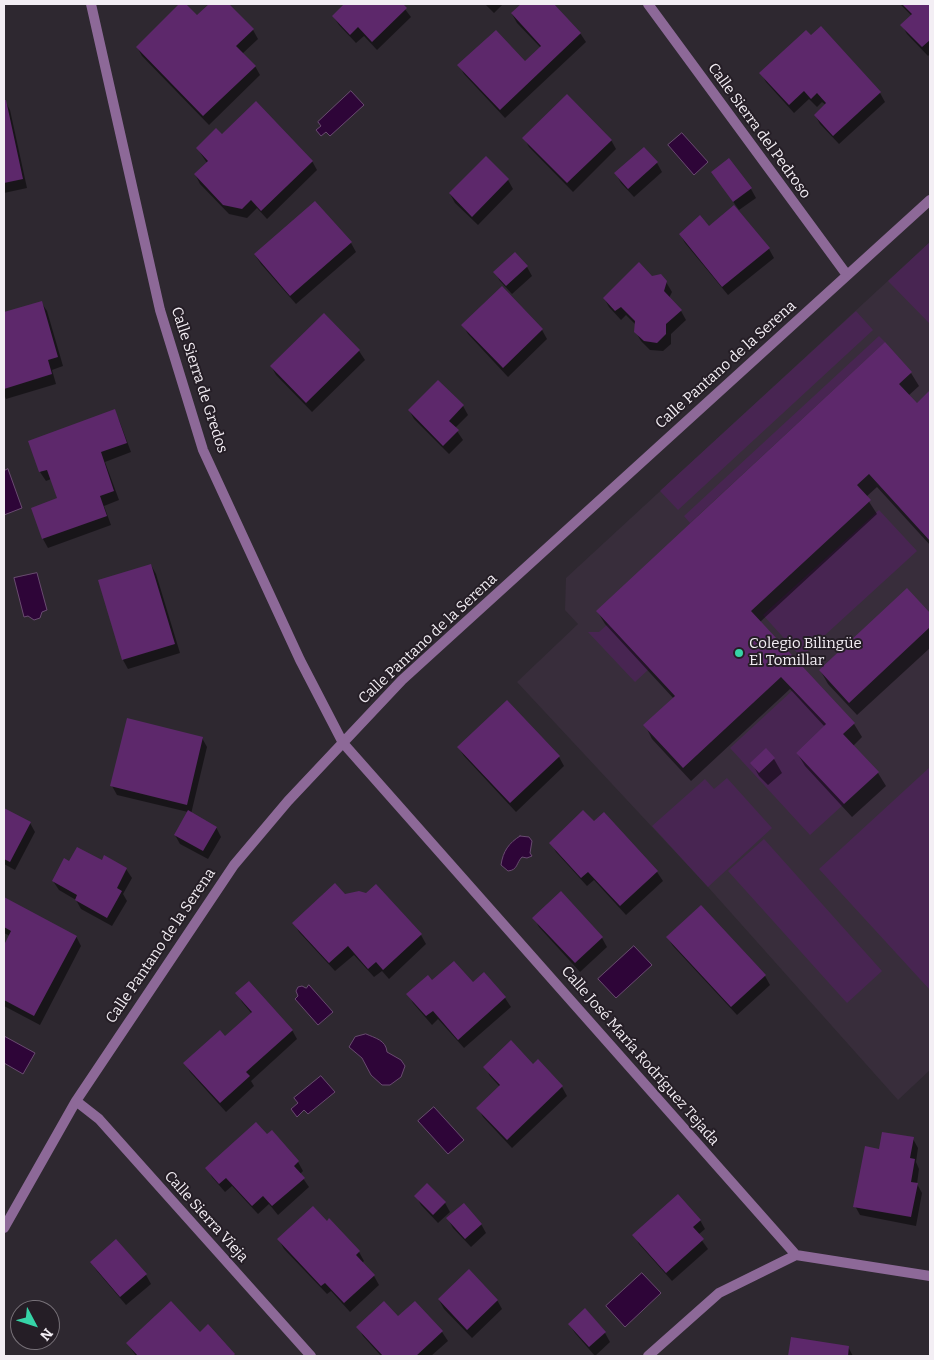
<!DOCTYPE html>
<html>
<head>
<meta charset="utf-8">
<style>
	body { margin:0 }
	#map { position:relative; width:934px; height:1360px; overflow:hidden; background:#2e2830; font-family:Bitter,serif }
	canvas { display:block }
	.frame { position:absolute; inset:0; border:5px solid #f3eef4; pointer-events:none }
	.north { position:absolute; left:10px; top:1300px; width:50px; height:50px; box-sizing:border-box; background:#251e26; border:1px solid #777178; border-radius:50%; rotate:130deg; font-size:14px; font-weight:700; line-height:20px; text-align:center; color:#f3eef4 }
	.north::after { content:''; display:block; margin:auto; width:18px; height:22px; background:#36d4a7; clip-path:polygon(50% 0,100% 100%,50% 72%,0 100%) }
</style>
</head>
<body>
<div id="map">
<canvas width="934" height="1360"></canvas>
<div class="frame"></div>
<div class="north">N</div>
</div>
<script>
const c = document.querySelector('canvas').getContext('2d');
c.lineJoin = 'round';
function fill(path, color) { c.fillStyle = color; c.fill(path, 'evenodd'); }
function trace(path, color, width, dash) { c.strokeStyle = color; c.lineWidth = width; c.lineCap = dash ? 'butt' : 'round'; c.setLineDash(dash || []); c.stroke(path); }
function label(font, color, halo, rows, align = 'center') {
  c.font = font + ' Bitter,serif'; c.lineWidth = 4; c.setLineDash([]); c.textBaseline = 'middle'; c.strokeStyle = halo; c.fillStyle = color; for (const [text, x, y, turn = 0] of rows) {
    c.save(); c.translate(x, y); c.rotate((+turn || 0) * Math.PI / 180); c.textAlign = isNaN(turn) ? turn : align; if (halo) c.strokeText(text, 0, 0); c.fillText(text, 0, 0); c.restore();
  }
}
fill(new Path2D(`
	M930,242v828l-32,30 -190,-213 -191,-205 61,-58 -13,-14 1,-32z`), '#382d3b');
fill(new Path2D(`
	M930,242v82l-42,-43z
	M856,311l17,19 -195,180 -18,-19z
	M879,336l6,6 -195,181 -6,-7z
	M879,510l38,41 -116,106 -38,-42z
	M608,624l41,45 -14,13 -47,-50h11z
	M793,690l33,34 -30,29 48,51 -34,31 -80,-87z
	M930,767v223l-111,-121z
	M727,778l45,50 -64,59 -56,-61 53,-47 9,10z
	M764,839l118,132 -35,32 -119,-132z`), '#482552');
const water = new Path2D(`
	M351,91l13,14 -34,31 -4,-4 -5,4 -5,-6 5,-4 -3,-4z
	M682,133l26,29 -14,13 -26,-30z
	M8,469l14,39 -18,7v-44z
	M37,573l10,37 -5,2 -2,6 -6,2 -6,-4 -4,1 -10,-39z
	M520,836l9,1 3,4 -2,12 2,3 -5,2 -5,-1c-6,6 -4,13 -14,14l-7,-6c2,-14 8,-22 19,-29z
	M634,946l18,19 -36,33 -18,-19z
	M309,985l24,27 -15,13 -23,-26 3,-3 -2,-5 2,-4 4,-1 4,2z
	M366,1034c9,4 20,6 21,18l14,8 4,6 -4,11 -11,8h-8l-11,-10 -9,-17 -13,-11 6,-10z
	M4,1036l31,17 -12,21 -19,-11z
	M321,1076l14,16 -27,22 -4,-4 -7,7 -6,-8 7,-6 -4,-5z
	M434,1107l30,33 -16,14 -30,-33z
	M642,1273l19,20 -36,34 -19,-21z`);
fill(water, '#2e0538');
trace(water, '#694b70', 1);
fill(new Path2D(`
	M181,4h4l12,13 14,-13h17l25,26 5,9 -16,15 13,12 5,9 -51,50 -67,-69 -5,-9z
	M346,4h55l10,13 -34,33 -13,-14 -8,7 -17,-18 -6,-9z
	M485,4h18l-9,9z
	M523,4h30l27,29 6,9 -81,76 -41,-44 -5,-9 66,-2 16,-15 -24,-25 -5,-9z
	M900,4h30v50l-2,2 -21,-22 -5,-9 10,-9z
	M821,28l59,65 5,9 -46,42 -19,-20 -5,-9 11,-10 -4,-3 -5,5 -8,-8 -15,14 -28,-31 -5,-9 50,-36z
	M5,101l5,9 17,78 -23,5v-91z
	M222,136l90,25 5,9 -50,49 -10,-11 -10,10 -18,-4 -29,-30 -5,-10 12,-11 -10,-15z
	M524,138l87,2 5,9 -43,43 -44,-45z
	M644,148l13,15 5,9 -28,25 -13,-14 -5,-9z
	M486,158l22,22 5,9 -35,36 -23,-22 -5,-9z
	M712,172l39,17 5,9 -17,12z
	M709,228l60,21 5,9 -46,37 -43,-52 -5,-9z
	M351,243l5,9 -60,52 -35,-40 -6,-9z
	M527,267l5,9 -20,18 -12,-13 -5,-9z
	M651,277l15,5 6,10 -3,6 12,13 5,9 -15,14v10l-8,7 -13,-1 -9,-9 -6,-10 1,-6 -10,-10 -5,5 -12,-13 -5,-9z
	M502,288l40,42 5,9 -39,38 -40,-43 -5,-9z
	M41,302l6,9 16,55 -11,4 4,14 -50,15 -2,-4v-82z
	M324,314l35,37 6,9 -53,52 -36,-37 -5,-9z
	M911,373l8,13 -11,10 9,9 13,-12v152l-53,-58 -11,10 11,17 -117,108 94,102 8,13 -9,9 25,27 8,13 -34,31 -47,-51 -8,-13 28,-26 -35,-38 -99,92 -39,-42 -7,-14 29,-26 -69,-75 -8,-13z
	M463,406l5,9 -13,13 8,12 -14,14 -35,-35 -5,-9z
	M114,411l5,9 12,32 -26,10 14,38 -15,6 7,19 -63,23 -5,-9 -10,-30 25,-10 -7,-20 -5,2 -6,-9z
	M151,565l5,9 24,79 -52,16 -5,-9z
	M907,590l23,25v33l-73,67 -29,-31 -8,-14z
	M202,738l5,9 -16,67 25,13 5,10 -13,22 -28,-15 -5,-9 13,-23 -71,-17 -5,-9z
	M458,747l101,10 5,9 -48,46 -52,-56z
	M766,750l8,9 8,14 -14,12 -9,-9 -7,-13z
	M4,810l26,13 5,9 -20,38 -11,-6z
	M604,814l53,58 6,9 -37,34 -32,-35 -7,6 -31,-34 -5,-9 43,-20z
	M104,857l22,12 6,9 -9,16 4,7 -15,25 -31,-17 -5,-9 -17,-10 -6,-9 17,-18 32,-1z
	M376,886l45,49 5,9 -37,35 -7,-8 -8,6 -20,-22 -19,16 -36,-39 -5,-9 51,-27 22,-1z
	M561,893l41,45 5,9 -27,25 -41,-45 -5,-9z
	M4,899l72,37 5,10 -41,79 -36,-19v-58l6,-12 -6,-3z
	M701,906l64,70 5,9 -33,30 -64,-69 -6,-9z
	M484,974l21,24 6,9 -47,41 -26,-29 -6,6 -19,-22 -5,-9 24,-12 41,2z
	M237,993l55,37 5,9 -46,42 3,5 -28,26 -36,-40 -5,-9 40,-25 27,-24 -10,-12z
	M538,1061l24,26 5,9 -55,52 -29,-31 -5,-9 22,-21 -10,-11 -5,-9 48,-2z
	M271,1132l27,30 5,9 -3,3 9,13 -31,28 -9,-11 -11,10 -26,-28 -7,6 -13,-15 -5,-9 59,-32z
	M913,1139l5,9 -2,14 3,7 -2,15 5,9 -6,33 -56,-11 -5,-9 25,-56z
	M416,1196l29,7 5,9 -12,11 -17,-18z
	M448,1219l33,5 5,9 -15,14 -18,-19z
	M700,1220l5,9 -7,6 10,14 -36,32 -33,-37 -5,-9z
	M279,1240l80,12 5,9 -2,2 12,13 5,9 -29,27 -19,-21 -4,3 -43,-45z
	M91,1262l55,13 5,9 -25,21 -29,-34z
	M439,1300h58l5,9 -30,29 -28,-29z
	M415,1302l27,30 6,9 -17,15h-50l-18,-20 -5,-9 40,-9z
	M569,1324l36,9 5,9 -15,14 -20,-23z
	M200,1333l35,23h-99l-9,-13z
	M792,1339l56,8 5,9h-64z`), '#0007');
fill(new Path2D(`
	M179,4h7l11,11 12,-11h20l25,25 -18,17 20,20 -53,50 -67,-69z
	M344,4h59l4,4 -35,34 -14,-15 -8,8 -18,-19z
	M521,4h33l27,29 -81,77 -43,-45 39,-35 29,31 16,-15 -30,-33z
	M902,4h28v36l-8,7 -22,-22 12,-11z
	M821,26l60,66 -48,44 -19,-21 12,-12 -9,-10 -6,6 -7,-8 -15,14 -30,-32 47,-43 5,5z
	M567,94l45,46 -45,43 -45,-45z
	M4,100h2l17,79 -19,4z
	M256,101l57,60 -52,50 -10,-11 -9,9 -19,-4 -29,-31 14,-13 -12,-13 20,-20 6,6z
	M644,147l14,15 -30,27 -14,-16z
	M486,156l23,23 -37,38 -23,-24z
	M729,158l23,30 -19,14 -22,-30z
	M315,201l37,41 -62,54 -36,-42z
	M734,205l36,43 -48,39 -43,-53 21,-19 9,11z
	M515,252l13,14 -22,20 -13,-14z
	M639,262l13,14 9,-2 6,7 -3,10 18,19 -16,14v10l-9,9 -13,-2 -10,-9 1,-11 -14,-14 -6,4 -12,-13z
	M502,286l41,43 -40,39 -42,-43z
	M42,301l16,56 -10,3 4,14 -48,15v-77z
	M324,313l36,37 -54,53 -36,-37z
	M885,342l27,30 -13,12 18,19 13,-13v151l-61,-67 -12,11 14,15 -120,111 104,112 -12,11 36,38 -35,32 -48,-51 30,-29 -45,-47 -98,91 -40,-43 32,-29 -79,-85z
	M438,380l26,25 -15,16 10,9 -16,16 -35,-36z
	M115,409l12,34 -26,9 13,39 -14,5 7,20 -65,23 -11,-31 26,-10 -10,-28 -8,2 -11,-31z
	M151,564l24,80 -53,16 -24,-80z
	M907,588l23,25v14l-81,76 -30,-33z
	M507,700l53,56 -50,47 -53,-56z
	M127,718l76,19 -16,68 -77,-19z
	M766,748l9,10 -16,15 -9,-10z
	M4,808l27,14 -21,40 -6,-3z
	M188,810l29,17 -14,24 -29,-16z
	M583,810l11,11 10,-9 54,59 -38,35 -32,-34 -7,6 -32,-35z
	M77,847l25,13 2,-5 23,13 -10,20 5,3 -15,27 -32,-18 2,-5 -25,-14 12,-23 5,3z
	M335,883l10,11 14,-3 7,2 10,-9 46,50 -39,36 -7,-8 -8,7 -20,-23 -19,17 -37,-40z
	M561,891l42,46 -28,26 -43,-45z
	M4,897l73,39 -43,80 -30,-16v-55l7,-14 -7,-4z
	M701,905l65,70 -35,32 -65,-70z
	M454,961l19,21 11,-10 22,25 -48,43 -25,-29 -7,5 -20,-22 22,-19 4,5z
	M249,981l44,49 -47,42 4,4 -30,27 -37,-40 37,-33 5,6 27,-24 -17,-19z
	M511,1040l22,24 5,-5 25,27 -56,54 -31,-32 24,-23 -17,-18z
	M256,1122l11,12 5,-4 27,31 -5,5 11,12 -33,28 -9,-10 -11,10 -26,-28 -7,6 -14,-16z
	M882,1132l32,5 -4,21 5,1 -4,23 7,1 -7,34 -58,-10 12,-61 14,3z
	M427,1183l19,19 -13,13 -19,-19z
	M678,1194l23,26 -8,7 11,12 -38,34 -34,-38z
	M464,1203l18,21 -17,15 -19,-21z
	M313,1206l14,15 2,-3 31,33 -4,4 19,20 -31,28 -19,-20 -4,3 -44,-47z
	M116,1239l31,35 -27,23 -30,-35z
	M469,1269l29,31 -31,30 -29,-31z
	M171,1301l29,31 8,-8 27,30 -2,2h-95l-12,-13z
	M384,1301l14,15 17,-15 28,30 -27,25h-33l-27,-29z
	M585,1308l21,24 -17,15 -21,-23z
	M791,1337l58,9 -1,10h-60z`), '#5d286b');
trace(new Path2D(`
	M91,4l69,306 43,140 97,210 43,83 453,512
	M648,4l199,271
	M76,1101l23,18 212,237
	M4,1228l72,-127 158,-236 54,-64 114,-121 528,-480
	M796,1255l134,21
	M648,1356l71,-63 77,-38`), '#8d6998', 10);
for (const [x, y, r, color] of [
	[739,653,5,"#36d4a7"]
]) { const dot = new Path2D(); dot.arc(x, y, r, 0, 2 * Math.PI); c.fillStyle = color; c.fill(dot); trace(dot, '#251e26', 2); }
label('15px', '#f3eef4', '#251e26', [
	["Calle Sierra del Pedroso",759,131,54],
	["Calle Pantano de la Serena",726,365,-42],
	["Calle Sierra de Gredos",199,380,72],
	["Calle Pantano de la Serena",428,639,-43],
	["Calle Pantano de la Serena",161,946,-56],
	["Calle José María Rodríguez Tejada",640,1056,49],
	["Calle Sierra Vieja",206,1217,48]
]);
label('15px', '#f3eef4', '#251e26', [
	["Colegio Bilingüe",749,644],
	["El Tomillar",749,661]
], 'left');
</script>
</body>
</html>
